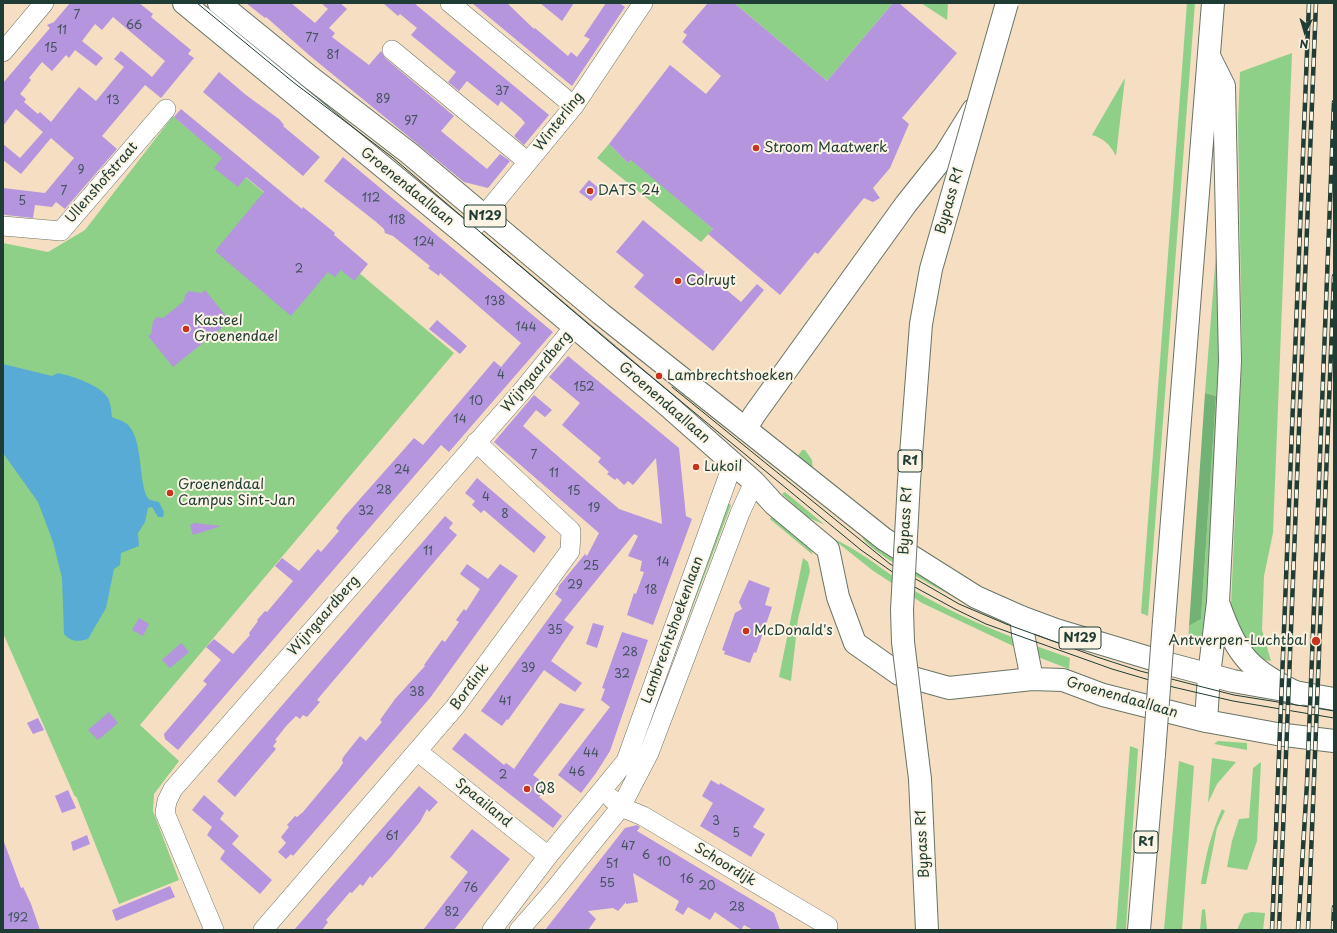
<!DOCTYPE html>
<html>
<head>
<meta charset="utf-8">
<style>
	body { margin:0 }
	#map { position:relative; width:1337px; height:933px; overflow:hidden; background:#f5dec2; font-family:"Playpen Sans",sans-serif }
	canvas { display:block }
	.frame { position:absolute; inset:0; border:4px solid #1f3d34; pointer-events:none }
	.north { position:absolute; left:1285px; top:12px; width:40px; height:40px; -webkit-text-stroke:3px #fcf5e5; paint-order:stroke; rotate:185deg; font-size:11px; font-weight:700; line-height:16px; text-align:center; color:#1f3d34 }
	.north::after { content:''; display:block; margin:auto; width:14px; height:18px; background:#1f3d34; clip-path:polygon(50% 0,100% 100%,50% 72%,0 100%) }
</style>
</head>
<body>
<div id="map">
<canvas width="1337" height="933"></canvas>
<div class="frame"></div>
<div class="north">N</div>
</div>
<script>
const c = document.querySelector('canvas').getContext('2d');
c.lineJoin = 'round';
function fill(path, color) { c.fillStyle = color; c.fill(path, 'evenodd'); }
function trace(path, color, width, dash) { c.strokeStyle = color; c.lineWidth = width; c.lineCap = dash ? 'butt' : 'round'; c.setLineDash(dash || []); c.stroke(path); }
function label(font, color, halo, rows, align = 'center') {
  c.font = font + ' "Playpen Sans",sans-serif'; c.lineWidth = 4; c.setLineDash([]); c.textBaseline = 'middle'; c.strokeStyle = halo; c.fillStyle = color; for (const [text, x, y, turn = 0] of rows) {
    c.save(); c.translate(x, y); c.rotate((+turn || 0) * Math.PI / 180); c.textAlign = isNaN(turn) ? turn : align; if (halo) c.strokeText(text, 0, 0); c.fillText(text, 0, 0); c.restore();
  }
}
fill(new Path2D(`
	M734,3h159l-66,78z
	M921,3h27l-1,18v-1z
	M1187,3h8l-47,613 -7,-3z
	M1292,53l-19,480 -9,43 -2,54 9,31 -15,-2 -15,-17 -10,-37 11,-252 -4,-229 2,-52z
	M1125,78l-9,78c-6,-11 -11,-17 -24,-21z
	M173,116l281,237 -314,372 39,36 -25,33 -1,17 26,69 -60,24 -43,-108 9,-10 -10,11 -72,-164v-390l45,9 37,-22z
	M609,144l19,19 4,-4 81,70 -12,13 -104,-84z
	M1220,204l4,108 -17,336 -19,-5 1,-17 12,-7 15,-223 -11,-3z
	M802,450h3l7,10 1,11 -16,-14z
	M785,492l40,33 -18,-8 -25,-23z
	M728,503l3,2 -59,156h-3z
	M774,514l35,32 4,9 -43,-36z
	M862,537c31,25 68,42 101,65 -20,-11 -92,-48 -101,-65z
	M832,538c34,15 62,42 95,60 45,25 94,43 143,60l-1,11 -39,-15 -108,-51 -50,-33z
	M803,558l5,4 2,9 -12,48 -7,62 -12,-4z
	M1218,741l29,2v7l-33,-6z
	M1130,746l8,3 -12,179v2h-10z
	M1212,758l24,4 -19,22 -9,19z
	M1179,761l15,5 -12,164h-18z
	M1261,762l-4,79 -10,29 -20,-3 5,-26 7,-22 10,-1 4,-50z
	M1222,809l3,2 -8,17 -11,56h-5c4,-26 10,-51 21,-75z
	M1205,909l2,20 -7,1 2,-20z
	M1251,912l14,1 -2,17h-26l7,-16z`), '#8ed088');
fill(new Path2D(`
	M1205,393l11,3 -15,223 -12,7z`), '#72b274');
fill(new Path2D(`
	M3,364l49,12 6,-3c14,3 42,12 50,25 3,6 3,12 4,19 6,3 13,4 17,9 15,16 9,66 21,74 3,1 6,1 9,2l5,10 -1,5h-5l-6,-10 -4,1 -3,14 -7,11 1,13 -18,7 -1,12 -6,4 -8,39 -18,31c-10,3 -17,3 -24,-5l-2,-56 -9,-36 -15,-40 -35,-49z`), '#58abd4');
fill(new Path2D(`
	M70,3h69l14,11 -2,3 40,33 -3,4 6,4 -33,40 -16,-13 -43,51 15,13 -52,60 -9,-7 -4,5 -17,-2 -2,13 -27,-3 -3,-1v-26l42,5 29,-35 -23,-20 -30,36 -18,-14v-16l17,14 23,-26 -27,-23 -13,17v-43l47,-55 -3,-3 7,-3zM113,17l52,44 -13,16 -31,-26 -7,8 10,8 -28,34 -17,-14 -28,35 -11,-10 -2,2 -14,-12 2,-3 -6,-5 11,-14 -2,-2 13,-16 10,9 14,-16 3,3 6,-8 21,16 7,-8 -21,-17 13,-17 7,6z
	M246,3h45l24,20 13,-14 -7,-6h19l7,6 -18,19 6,5 -3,4 37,28 12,-14 4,7 69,58 -13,15 46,38 13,-15 10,7 -22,27 -24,-6 -155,-127 -43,-38 -1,1z
	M383,3h31l135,112 -25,30 -10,-9 11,-13 -4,-5 -20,-17 -3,5 -31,-25 -8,10 -11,-9 8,-10 -45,-37 6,-7 -17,-14 -2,2z
	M472,3h35l27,26 1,-1 33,28 3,-4 6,5 13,-18 -6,-3 22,-33h13l6,4 -53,79z
	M540,3h34l-12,18z
	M708,3h26l93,78 66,-78h6l58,50 -55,65 7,6 -19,44 -17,20 7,10 -7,4 -9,-4 -46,56 -3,-2 -35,43 -72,-61 5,-5 -82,-69 -3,3 -19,-19 61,-79 36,29 15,-18 -39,-34 5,-7 -4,-3z
	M219,72l27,23 33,24 5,6 -1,1 37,31 -17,19 -100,-84z
	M181,109l121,100 1,-2 32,26 -1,2 34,29 -14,17 -13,-11 -6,7 -7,-5 -37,44 -76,-65 49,-59 -18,-15 -8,10 -24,-19 8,-10 -48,-41z
	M343,157l210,175 -104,120 -8,-7 -263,305 -13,-11 -1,-5 43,-50 -4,-3 18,-21 -15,-13 8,-8 19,15 17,-19 -1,-2 9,-12 -1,-1 8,-9 2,1 26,-31 -18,-15 7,-8 17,13 19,-22 3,3 18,-21 -3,-3 8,-11 70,-79 9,7 71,-84 7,6 20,-24 -81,-70 -1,3 -11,-8 2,-2 -37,-30 -8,-3 -1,-4 -9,-8 -51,-40z
	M589,180l12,10 -10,11 -12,-9z
	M643,220l98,82 16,-18 7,6 -51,61 -79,-64 10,-12 -28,-23z
	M205,290l25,31 -57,46 -25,-31 3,-2 2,-13 4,-4 6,1 21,-17 1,-6 4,-4 12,2z
	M437,320l30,26 -7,8 -31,-25z
	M568,356l111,92 7,68 6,3 -39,106 -26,-10 7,-22 2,1 8,-22 -4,-1 2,-10 -14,-5 10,-20 -4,-2 -70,86 10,7 -23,34 31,22 -7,9 -31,-22 -36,50 -1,-1 -5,7 -21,-15 81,-111 -7,-6 4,-6 -1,-1 27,-33 2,2 12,-23 -105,-91 40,-47 18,15 -7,7 -9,-7 -13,16 96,83 43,15 -6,-66 -23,27 -5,-4 -4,4 -7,-7 -2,2 -8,-6 2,-2 -11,-10 3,-4 -39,-33 18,-22 -31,-26z
	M477,478l69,59 -12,16 -50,-43 -3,3 -9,-8 3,-4 -10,-8z
	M445,516l8,7 -4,5 8,7 -135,159 -5,6 3,2 -13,15 -4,-2 -3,4 -4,-3 -9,9 -12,15 2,1 -4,5 3,3 -41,48 -18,-16z
	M195,523l26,3 -28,9 -3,-10z
	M467,564l21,15 12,-15 18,12 -88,122 -137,158 -2,-2 -5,5 -8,-7 8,-9 -5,-6 8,-10 -2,-2 8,-9 2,1 6,-5 36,-43 4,-6 -1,-3 2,-4 16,-20 6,5 16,-19 -2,-2 15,-21 30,-33 -1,-1 18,-25 3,2 14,-20 -3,-2 8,-11 2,2 14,-22 -20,-15z
	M749,580l21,8 -5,17 7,2 -16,46 -2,-1 -4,11 -26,-9 1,-3 -3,-1 13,-37 7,-4 -3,-7z
	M139,618l10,6 -6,12 -11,-6z
	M593,623l11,3 -7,22 -11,-4z
	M622,632l26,8 -38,111 -14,22 -15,20 -23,-18 52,-68 -9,-7 4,-11 -3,-1z
	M181,643l8,9 -19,16 -8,-8z
	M560,703l25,6 -52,66 15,11 -9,11 23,19 -9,12 -101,-79 13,-16 39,32 2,-2 8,6z
	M109,712l9,11 -20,17 -10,-10z
	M38,718l6,12 -11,4 -6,-11z
	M711,780l8,5 1,-2 45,26 -12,18 12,7 -14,23 -51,-31 13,-23 -11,-7z
	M419,786l19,16 -9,10 -2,-3 -7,13 -29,35 -19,21 -2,-2 -7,10 -3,-2 -8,9 -2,-1 -24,28 2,2 -6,8h-28z
	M68,790l8,18 -14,5 -7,-17z
	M204,795l20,18 -4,6 19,17 -7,8 40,36 -12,14 -40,-35 5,-8 -18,-16 5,-8 -20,-17z
	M637,825l3,2 -3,4 137,82 6,17h-27l-9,-5 -3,5 -26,-18 -5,8 -22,-13 -5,8 -8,-5 4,-9 -46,-28 5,29 -12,2v-2l-8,9 -5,-3 -25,3 8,8 -8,11h-43l80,-102z
	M472,829l38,30 -56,71h-31l45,-58 -18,-15z
	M87,835l3,9 -17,7 -2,-9z
	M3,842h1l17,46 2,-1 8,17 9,26h-37z
	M170,886l5,11 -59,24 -4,-11z`), '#b495de');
const minor = new Path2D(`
	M450,3l124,103
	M392,50l136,112
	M3,52l41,-49
	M3,226l58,5 105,-122
	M467,236l107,-130 69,-103
	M417,751l131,105
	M612,799l9,8 22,9 185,110
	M214,930l-49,-117 2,-12 6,-12 349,-398 52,-64
	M263,930l192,-223 115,-156 1,-20 -95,-89
	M492,930l56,-74 78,-95 107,-298
	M519,930l30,-34 72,-89 28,-54 91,-240 14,-31`);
const major = new Path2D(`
	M184,3l283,233 199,168 88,78 20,22 54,45 10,48 17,46 44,31 50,14 83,-9 31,1 40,15 103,26 71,13 57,7
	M219,3l91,74 99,76 192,161 234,186 49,39 92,58 45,20 35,13 113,34 64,17 101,18
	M1206,721l3,-46`);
const highway = new Path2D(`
	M746,429l8,-14 152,-211 39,-49 28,-45
	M1219,605c18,52 32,66 80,89
	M1021,617l2,17 9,45
	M1164,621l49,-618
	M1209,675l9,-73 12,-241 -6,-275 -15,-30
	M1139,930l15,-176`);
trace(minor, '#6a7566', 20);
trace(major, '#6a7566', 24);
trace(highway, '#6a7566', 24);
trace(minor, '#fff', 19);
trace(major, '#fff', 22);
trace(highway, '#fff', 22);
trace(new Path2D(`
	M197,3l96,79 99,75 228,194 241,199 50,35 44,24 31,15 126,45 61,18 60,14 101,17
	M672,387l218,177 69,40 47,20 91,33 43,14 94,24 100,16`), '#1f3d34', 1);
const rail = new Path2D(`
	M1272,930l37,-927
	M1279,930l37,-927
	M1298,930l9,-147 27,-681
	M1308,930l26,-654
	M1333,930l1,-23`);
trace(rail, '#1f3d34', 4.5);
trace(rail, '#fcf5e5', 3, [9]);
const highwayBridge = new Path2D(`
	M1154,754l10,-133
	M927,930l-7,-151 -17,-137 -1,-32 7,-129 12,-157 10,-55 76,-266`);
trace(highwayBridge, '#6a7566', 24, []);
trace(highwayBridge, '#fff', 22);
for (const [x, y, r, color] of [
	[756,148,4,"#c8321e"],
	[590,191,4,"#c8321e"],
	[678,281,4,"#c8321e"],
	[186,329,4,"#c8321e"],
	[659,376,4,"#c8321e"],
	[696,467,4,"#c8321e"],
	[170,493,4,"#c8321e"],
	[746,631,4,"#c8321e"],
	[1316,641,5,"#c8321e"],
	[527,789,4,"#c8321e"]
]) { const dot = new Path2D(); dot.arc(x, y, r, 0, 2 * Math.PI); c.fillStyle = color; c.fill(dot); trace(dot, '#fcf5e5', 1.5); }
label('12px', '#44535e', null, [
	["7",77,16],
	["66",134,26],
	["11",62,31],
	["77",312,39],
	["15",51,49],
	["81",333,56],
	["37",502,92],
	["89",383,100],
	["13",113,101],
	["97",411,122],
	["9",81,171],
	["7",64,192],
	["112",371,199],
	["5",22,202],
	["118",397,221],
	["124",424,243],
	["2",299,270],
	["138",495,302],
	["144",526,328],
	["4",501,376],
	["152",584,388],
	["10",476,402],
	["14",460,420],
	["7",534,456],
	["24",402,471],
	["11",554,474],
	["28",384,491],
	["15",574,492],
	["4",486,498],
	["19",594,509],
	["32",366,512],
	["8",505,515],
	["11",428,552],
	["14",663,563],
	["25",591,567],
	["29",575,586],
	["18",651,591],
	["35",555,631],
	["28",630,653],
	["39",528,669],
	["32",622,675],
	["38",417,693],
	["41",505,702],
	["44",591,754],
	["46",577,773],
	["2",503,776],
	["3",716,822],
	["5",736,834],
	["61",392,837],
	["47",628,847],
	["6",646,856],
	["10",664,863],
	["51",612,865],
	["16",687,880],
	["55",607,884],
	["20",707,887],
	["76",471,889],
	["28",737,908],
	["82",452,913],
	["192",18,919]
]);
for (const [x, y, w] of [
	[485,216,42],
	[910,461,24],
	[1080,638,42],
	[1146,842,24]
]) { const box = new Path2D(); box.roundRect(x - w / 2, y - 11, w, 22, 3); c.fillStyle = '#fcf5e5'; c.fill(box); trace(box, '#1f3d34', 1); }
label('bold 13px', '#1f3d34', null, [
	["N129",485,216],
	["R1",910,461],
	["N129",1080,638],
	["R1",1146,842]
]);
label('14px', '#1f3d34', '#fcf5e5', [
	["Winterling",559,122,-52],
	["Ullenshofstraat",102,183,-49],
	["Groenendaallaan",407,187,39],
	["Bypass R1",950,201,-74],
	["Wijngaardberg",537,372,-50],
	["Groenendaallaan",664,403,41],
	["Bypass R1",906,521,-87],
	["Wijngaardberg",324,616,-49],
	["Lambrechtshoekenlaan",673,630,-70],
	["Bordink",470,687,-53],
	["Groenendaallaan",1122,698,16],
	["Spaailand",483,803,39],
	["Bypass R1",923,844,-93],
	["Schoordijk",725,865,31]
]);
label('14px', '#1f3d34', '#fcf5e5', [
	["Stroom Maatwerk",764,148],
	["DATS 24",598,191],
	["Colruyt",686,281],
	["Kasteel",194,321],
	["Groenendael",194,337],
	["Lambrechtshoeken",667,376],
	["Lukoil",704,467],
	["Groenendaal",178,485],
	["Campus Sint-Jan",178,501],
	["McDonald's",754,631],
	["Antwerpen-Luchtbal",1307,641,"right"],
	["Q8",535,789]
], 'left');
</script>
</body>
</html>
